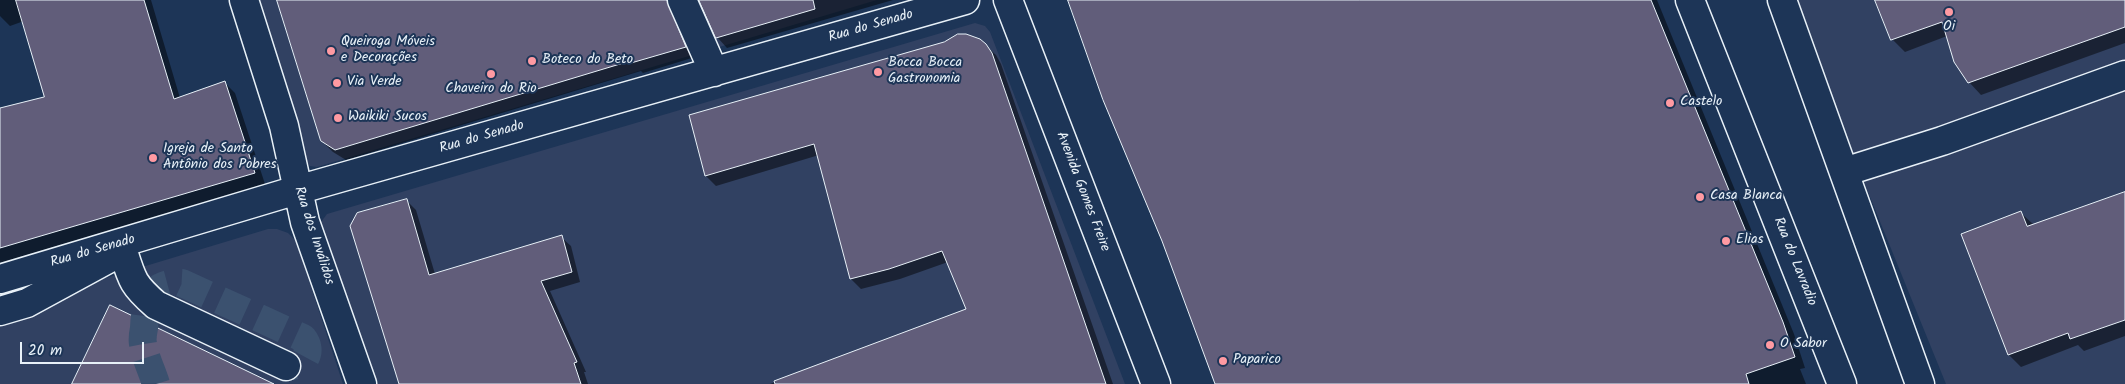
<!DOCTYPE html>
<html>
<head>
<meta charset="utf-8">
<style>
	body { margin:0 }
	#map { position:relative; width:2125px; height:384px; overflow:hidden; background:#1d3557; font-family:Kalam,sans-serif }
	canvas { display:block }
	.scale { position:absolute; left:20px; top:342px; width:124px; height:22px; box-sizing:border-box; border:2px solid #e8f1f8; border-top:0; padding-left:6px; font-size:15px; line-height:18px; white-space:nowrap; color:#e8f1f8; -webkit-text-stroke:4px #1d3557; paint-order:stroke }
</style>
</head>
<body>
<div id="map">
<canvas width="2125" height="384"></canvas>
<div class="scale">20 m</div>
</div>
<script>
const c = document.querySelector('canvas').getContext('2d');
c.lineJoin = 'round';
function fill(path, color) { c.fillStyle = color; c.fill(path, 'evenodd'); }
function trace(path, color, width, dash) { c.strokeStyle = color; c.lineWidth = width; c.lineCap = dash ? 'butt' : 'round'; c.setLineDash(dash || []); c.stroke(path); }
function label(font, color, halo, rows, align = 'center') {
  c.font = font + ' Kalam,sans-serif'; c.lineWidth = 4; c.setLineDash([]); c.textBaseline = 'middle'; c.strokeStyle = halo; c.fillStyle = color; for (const [text, x, y, turn = 0] of rows) {
    c.save(); c.translate(x, y); c.rotate((+turn || 0) * Math.PI / 180); c.textAlign = isNaN(turn) ? turn : align; if (halo) c.strokeText(text, 0, 0); c.fillText(text, 0, 0); c.restore();
  }
}
fill(new Path2D(`
	M255,0h622l-560,167 -7,-1 -4,-4z
	M1790,0h335v384h-179z
	M975,23l10,3 5,6 135,352h-756l-50,-153 2,-9 6,-8z
	M268,229h9l11,4 8,8 47,143h-343v-74z`), '#314162');
fill(new Path2D(`
	M0,0h151l29,98 44,-16 11,11 30,91 -265,79v-153l46,-13 -22,-76 -14,5 -10,-10z
	M278,0h403l14,57 -52,16 -2,-2 -295,89 -13,-8 -11,-11z
	M700,0h193l-166,48 -10,-11z
	M1082,0h575l137,334 11,34 -5,1 6,15h-589z
	M1876,0h249v43l-144,52 -12,-13 -22,-46 -42,16 -13,-13z
	M985,45l11,10 5,9 112,320h-343l198,-74 -20,-48 -48,17 -39,10 -10,-10 -32,-124 -103,31 -10,-10 -15,-60z
	M2125,193v143l-41,15 -6,-6 -57,22 -12,-12 12,-142 13,12z
	M406,200l10,10 19,64 126,-37 10,9 9,36 -30,9 36,81h-2l4,12h-188z`), '#0007');
const building = new Path2D(`
	M16,0h128l30,99 51,-18 30,92 -255,75v-140l44,-11z
	M277,0h390l19,47 -55,16 -1,-2 -295,89 -14,-9z
	M699,0h114l2,9 -99,29z
	M1068,0h583l132,322 12,35 -49,17 3,10h-534l-53,-143 -59,-141z
	M1875,0h250v27l-157,56 -14,-21 -12,-40 -51,18z
	M958,34h8l14,5 6,5 6,9 114,331h-331l-1,-3 192,-72 -24,-58 -53,18 -39,10 -36,-135 -109,32 -16,-61 255,-73z
	M2125,192v128l-55,19 -2,-6 -60,22 -47,-121 60,-23 6,15z
	M407,199l22,76 133,-40 10,37 -31,9 36,81 -3,1 7,21h-182l-49,-158 7,-13z
	M110,305l164,79h-202z`);
fill(building, '#615d7a');
trace(building, '#e8f1f8', 1);
trace(new Path2D(`
	M156,384c-4,-13 -11,-27 -13,-40 -1,-5 0,-11 1,-16 1,-25 7,-47 38,-45l121,55c11,14 1,30 -17,28`), '#3b516f', 28, [28, 14]);
const minor = new Path2D(`
	M244,0l40,126 21,96 57,162
	M682,0l32,72
	M1008,0l148,384
	M1690,0l152,384
	M1782,0l138,384
	M1844,172l98,-31 183,-66
	M123,251c9,29 10,34 33,54l130,61
	M0,279l297,-89 668,-190
	M0,311l27,-8 81,-44`);
trace(minor, '#e8f1f8', 31);
trace(minor, '#1d3557', 28);
for (const [x, y, r, color] of [
	[1949,12,5,"#ff9aa2"],
	[331,51,5,"#ff9aa2"],
	[532,61,5,"#ff9aa2"],
	[878,72,5,"#ff9aa2"],
	[491,74,5,"#ff9aa2"],
	[337,83,5,"#ff9aa2"],
	[1670,103,5,"#ff9aa2"],
	[338,118,5,"#ff9aa2"],
	[153,158,5,"#ff9aa2"],
	[1700,197,5,"#ff9aa2"],
	[1726,241,5,"#ff9aa2"],
	[1770,345,5,"#ff9aa2"],
	[1223,361,5,"#ff9aa2"]
]) { const dot = new Path2D(); dot.arc(x, y, r, 0, 2 * Math.PI); c.fillStyle = color; c.fill(dot); trace(dot, '#1d3557', 2); }
label('14px', '#e8f1f8', '#1d3557', [
	["Rua do Senado",871,27,-16],
	["Rua do Senado",482,138,-16],
	["Avenida Gomes Freire",1082,192,69],
	["Rua dos Inválidos",313,236,72],
	["Rua do Senado",93,252,-16],
	["Rua do Lavradio",1794,262,68]
]);
label('14px', '#e8f1f8', '#1d3557', [
	["Oi",1949,28,"center"],
	["Queiroga Móveis",341,43],
	["e Decorações",341,59],
	["Boteco do Beto",542,61],
	["Bocca Bocca",888,64],
	["Gastronomia",888,80],
	["Via Verde",347,83],
	["Chaveiro do Rio",491,90,"center"],
	["Castelo",1680,103],
	["Waikiki Sucos",348,118],
	["Igreja de Santo",163,150],
	["Antônio dos Pobres",163,166],
	["Casa Blanca",1710,197],
	["Elias",1736,241],
	["O Sabor",1780,345],
	["Paparico",1233,361]
], 'left');
</script>
</body>
</html>
